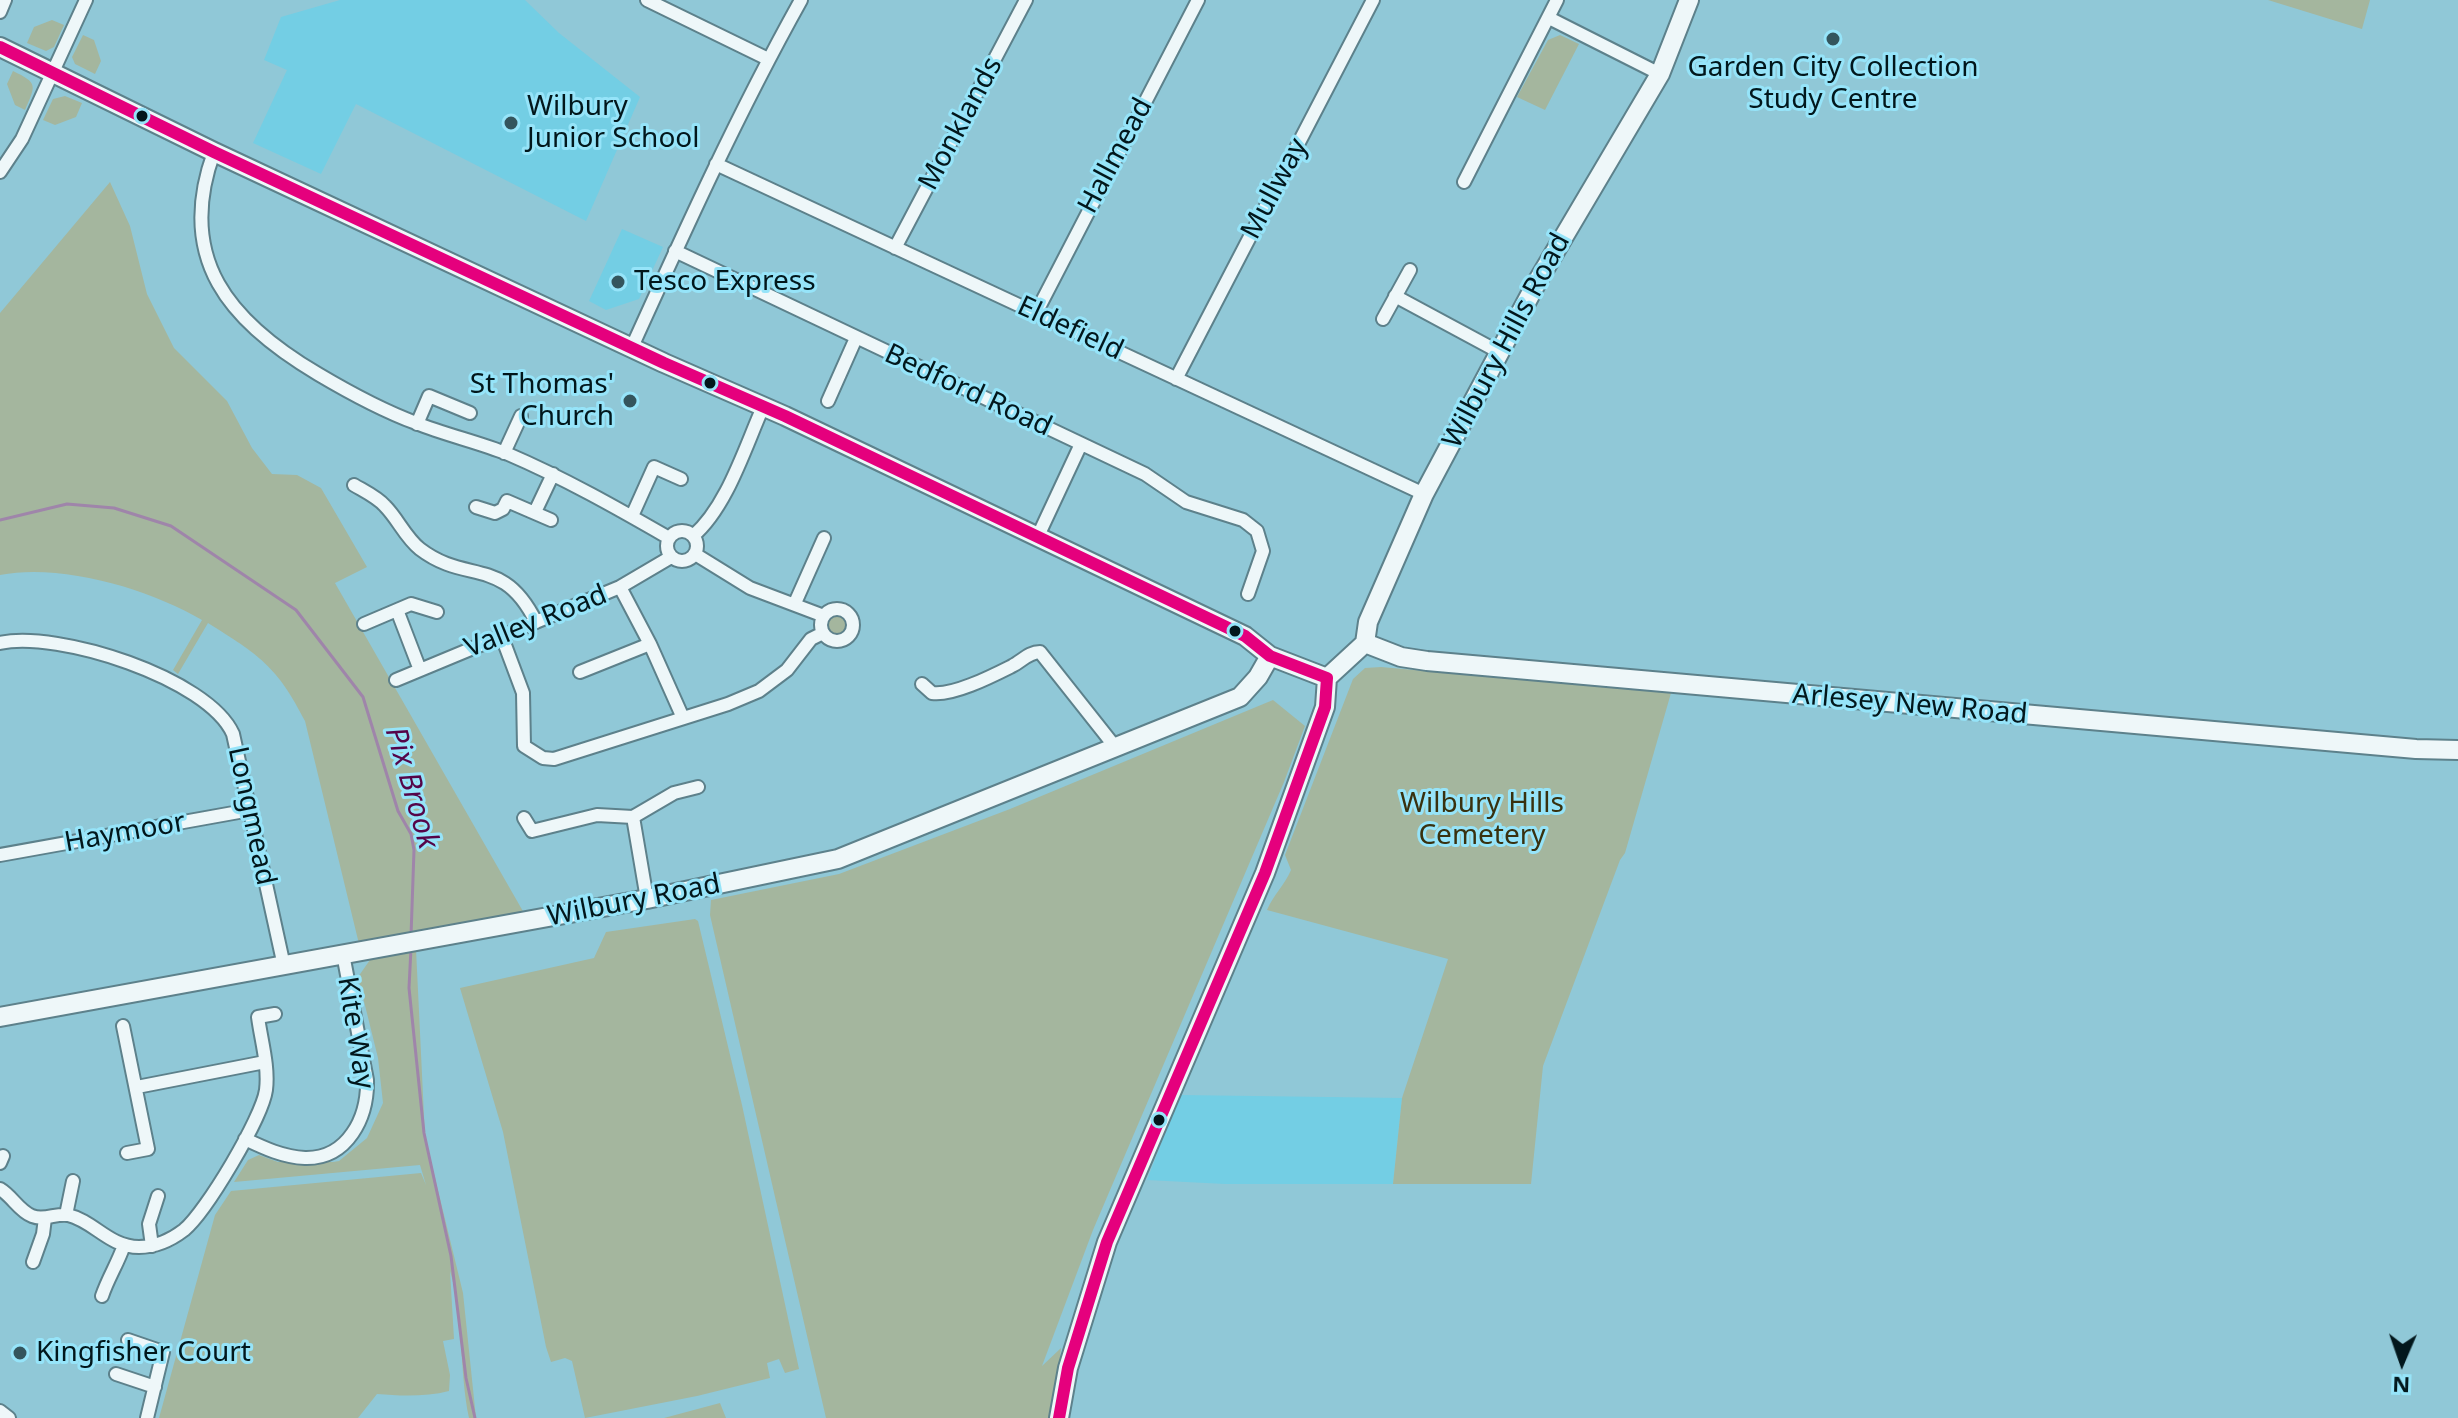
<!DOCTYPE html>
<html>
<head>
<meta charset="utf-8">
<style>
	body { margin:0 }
	#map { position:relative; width:2458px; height:1418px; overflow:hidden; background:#90c8d7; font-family:"Noto Sans",sans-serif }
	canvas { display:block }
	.north { position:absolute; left:2362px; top:1322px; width:80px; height:80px; -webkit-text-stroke:6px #96e4f9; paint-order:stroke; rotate:182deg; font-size:22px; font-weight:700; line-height:32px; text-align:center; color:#02171c }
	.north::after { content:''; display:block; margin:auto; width:28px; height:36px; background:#02171c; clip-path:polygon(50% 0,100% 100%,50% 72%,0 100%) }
</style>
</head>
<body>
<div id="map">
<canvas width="2458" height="1418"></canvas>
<div class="north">N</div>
</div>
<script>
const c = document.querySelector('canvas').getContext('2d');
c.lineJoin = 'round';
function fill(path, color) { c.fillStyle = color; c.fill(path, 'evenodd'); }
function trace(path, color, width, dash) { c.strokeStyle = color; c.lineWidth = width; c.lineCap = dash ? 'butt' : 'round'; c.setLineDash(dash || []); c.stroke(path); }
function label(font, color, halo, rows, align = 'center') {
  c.font = font + ' "Noto Sans",sans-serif'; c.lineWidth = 6; c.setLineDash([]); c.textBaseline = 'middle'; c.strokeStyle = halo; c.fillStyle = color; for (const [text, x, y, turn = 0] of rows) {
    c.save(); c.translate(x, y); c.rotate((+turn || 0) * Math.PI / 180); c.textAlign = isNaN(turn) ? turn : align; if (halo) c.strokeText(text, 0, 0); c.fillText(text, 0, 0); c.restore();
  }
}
fill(new Path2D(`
	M340,0h185l34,33 81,64 -54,124 -230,-117 -35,70 -68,-31 34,-73 -23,-10 17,-43z
	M622,229l41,18 -24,52 -33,11 -17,-9z
	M1180,1095l222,3 -9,86h-168l-78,-4z`), '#73cee4');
fill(new Path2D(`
	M2268,0h102l-8,29z
	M52,20l12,5 -10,22 -8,4 -19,-8 7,-16z
	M83,35l11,5 7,21 -6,13 -20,-10 -3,-7z
	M1560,35l19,9 -34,66 -28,-13 31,-57z
	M13,71c25,12 23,14 12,39l-10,-5 -8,-21z
	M65,96l17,7 -6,14 -21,8 -12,-5 10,-21z
	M110,182l20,44 17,68 27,54 53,53 25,47 20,26 25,1 24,13 46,79 -32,16 189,330 -165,31 -54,-223c-28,-55 -46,-66 -97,-98l-30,51 -5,-4 29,-50c-53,-31 -140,-57 -202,-45v-262z
	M826 626a12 12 0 1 1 24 0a12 12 0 1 1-24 0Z
	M1381,667l290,26 -46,160 -5,7 -77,206 -12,118h-138l9,-86 46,-139 -181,-49c7,-16 17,-24 24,-40l-6,-15 68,-176 12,-11z
	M1273,700l32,26 -21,56 -191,448 -51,136 19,-18 -7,70h-228l-116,-503 1,-15 128,-26 171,-65z
	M695,919l3,2 44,184 57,264 -14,4 -6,-14 -12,4 3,15 -73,18 -112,22 -13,-57 -7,-3 -14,4 -5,-15 -43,-215 -43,-144 134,-30 12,-26z
	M416,949l9,188 38,156 13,125h-7c-10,-48 -5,-100 -19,-147l4,68 -11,2 7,34 -1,16c-23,6 -49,5 -72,3l-19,24h-199l56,-203 16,-24 190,-18 5,12 -6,-20 -186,17 14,-22 11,-5 19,7h55l6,-1 28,-23 16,-35 -5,-45 -20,-81 14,-20z
	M720,1403l6,15h-62z`), '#a4b69e');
trace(new Path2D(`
	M0,520l67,-16 47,4 57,18 125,84 67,87 35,114 13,23 3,16 -3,86
	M411,948l-2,40 15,145 27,123 15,122 9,40`), '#9f85aa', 3);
const street = new Path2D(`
	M647,0l121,59
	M0,12l5,-12
	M1549,18l111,56
	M214,152c-39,107 16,170 104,222 32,19 63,36 98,49 30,12 62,19 92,31 56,24 109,54 161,84
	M716,164l708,330
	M0,172l22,-33 64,-139
	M1464,182l93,-182
	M895,248l131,-248
	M675,251l470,223 41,28 57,18 14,11 6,20 -15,43
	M1395,296l104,56
	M1036,313l162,-313
	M1383,319l27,-49
	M632,347c53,-117 106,-234 169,-347
	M1176,379l197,-379
	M828,401l28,-63
	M417,424l12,-28 41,17
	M504,453l17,-37
	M354,485c10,6 23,12 31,21 13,13 20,31 35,43 47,36 83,6 116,73
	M476,507l19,6 8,-4 4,-8 44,19
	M535,512l18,-38
	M632,516l22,-49 27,12
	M667 546a15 15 0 1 1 30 0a15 15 0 1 1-30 0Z
	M693,536c34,-29 52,-89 70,-129
	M1038,536l43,-92
	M695,554l55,34 74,28
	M620,587l30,57 33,74
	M795,603l29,-65
	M821 625a16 16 0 1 1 32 0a16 16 0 1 1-32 0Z
	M397,610l23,60
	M364,624l47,-20 26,8
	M502,637l21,56 1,53 19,12 11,1 174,-55 31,-13 28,-21 24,-31 12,-6
	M0,643c57,-13 208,35 233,91l51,232
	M580,672l70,-28
	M396,680l224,-93 51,-30
	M922,684l10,9c21,3 60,-17 80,-27 10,-5 17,-14 28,-14l76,96
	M633,817l14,82
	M524,818l8,13 65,-16 36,2 41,-24 24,-6
	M0,855l250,-45
	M123,1026l25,123 -21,4
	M137,1087l128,-25
	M245,1139c19,9 38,18 60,19 43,1 63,-41 62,-78l-24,-126
	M0,1163l3,-7
	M0,1189c12,7 19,22 32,27 12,5 24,-3 36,-1 26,6 41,32 71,32 16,0 32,-7 45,-17 22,-18 78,-112 82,-140 3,-24 -5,-50 -8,-73l17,-3
	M66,1215l7,-34
	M152,1246l-3,-22 9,-28
	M33,1262l10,-28 2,-16
	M102,1296c6,-18 16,-33 22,-51
	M128,1340l35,12 -16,66
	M116,1374l39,13
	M0,1411l9,7`);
const secondary = new Path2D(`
	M0,47l214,105 450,211 121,53 460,220 25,20 57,22
	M1365,643l36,14 26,4 989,88 42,1
	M1327,678l38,-35 3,-21 56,-128 113,-212 123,-208 29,-74
	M0,1017l647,-118 191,-40 402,-162 18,-20 12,-21
	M1059,1418l9,-50 39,-126 158,-369 60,-166 2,-29`);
trace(street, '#5d818b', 16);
trace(secondary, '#5d818b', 22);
trace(street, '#eef7f9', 12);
trace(secondary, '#eef7f9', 18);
trace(new Path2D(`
	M0,47l214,105 450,211 121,53 460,220 25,20 57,22 -2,29 -60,166 -158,369 -39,126 -9,50`), '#e5007d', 12);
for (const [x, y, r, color] of [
	[1833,39,8,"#34555d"],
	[142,116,7,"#02171c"],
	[511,123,8,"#34555d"],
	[618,282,8,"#34555d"],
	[710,383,7,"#02171c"],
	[630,401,8,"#34555d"],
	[1235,631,7,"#02171c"],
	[1159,1120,7,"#02171c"],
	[20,1353,8,"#34555d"]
]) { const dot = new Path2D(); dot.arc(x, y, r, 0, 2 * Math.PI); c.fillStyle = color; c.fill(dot); trace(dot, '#96e4f9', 3); }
label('28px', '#02171c', '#96e4f9', [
	["Garden City Collection",1833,68,"center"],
	["Study Centre",1833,100,"center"],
	["Wilbury",527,107],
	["Junior School",527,139],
	["Tesco Express",634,282],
	["St Thomas'",614,385,"right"],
	["Church",614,417,"right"],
	["Kingfisher Court",36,1353]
], 'left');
label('28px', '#02171c', '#96e4f9', [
	["Monklands",961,124,-62],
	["Hallmead",1116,156,-62],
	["Mullway",1275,189,-62],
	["Eldefield",1070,329,25],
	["Wilbury Hills Road",1507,341,-62],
	["Bedford Road",968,391,25],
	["Valley Road",536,622,-22],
	["Arlesey New Road",1910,705,5],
	["Longmead",251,816,78],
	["Haymoor",125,833,-10],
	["Wilbury Road",634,901,-11],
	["Kite Way",355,1033,81]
]);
label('28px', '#39310f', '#96e4f9', [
	["Wilbury Hills",1482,804],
	["Cemetery",1482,836]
]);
label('italic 30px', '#550548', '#96e4f9', [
	["Pix Brook",411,788,74]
]);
</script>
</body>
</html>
